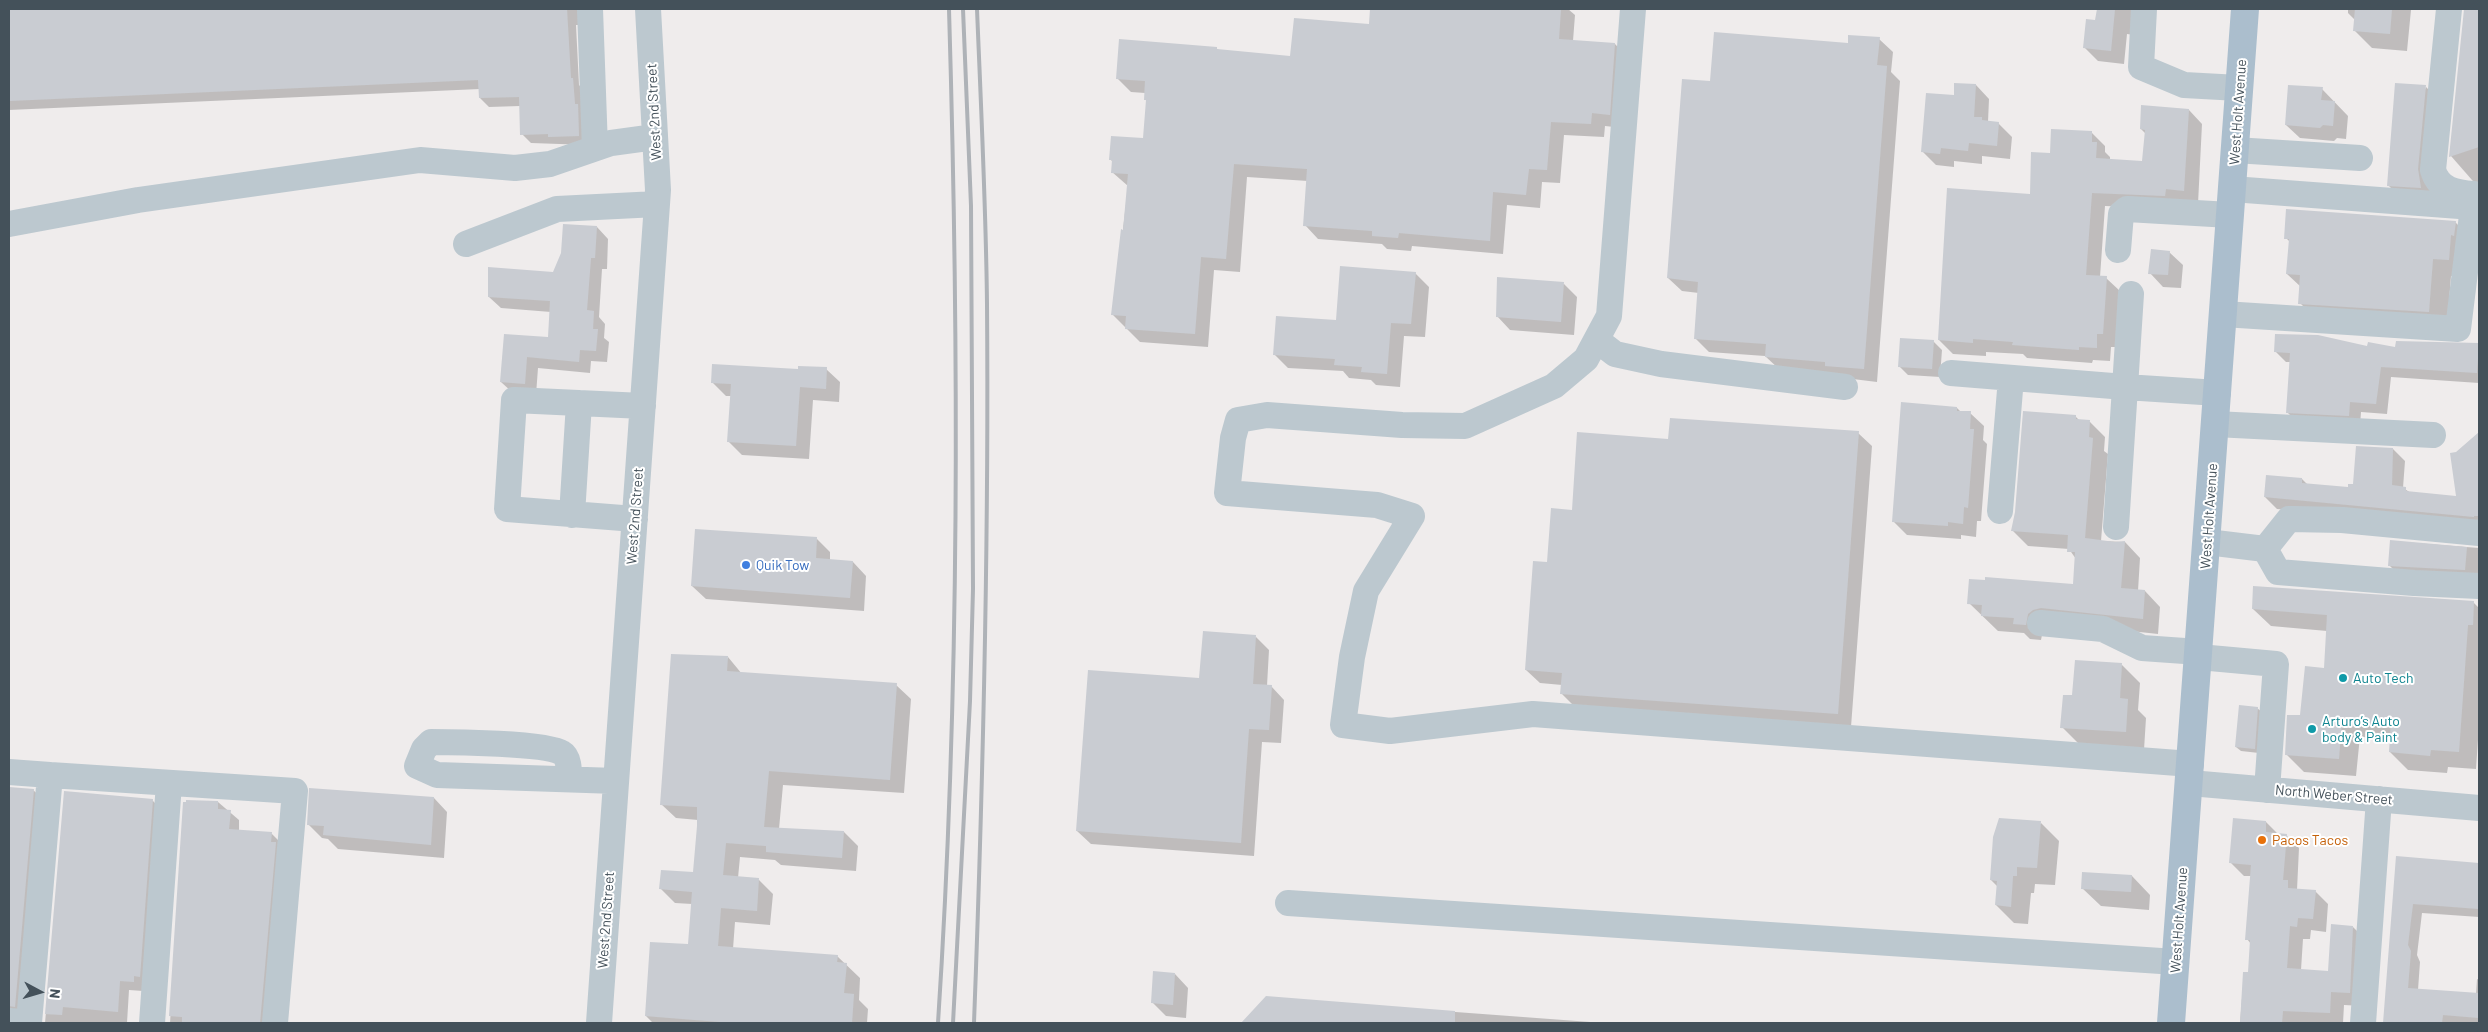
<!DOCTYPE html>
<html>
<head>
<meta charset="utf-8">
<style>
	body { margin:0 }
	#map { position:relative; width:2488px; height:1032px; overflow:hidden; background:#efecec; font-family:Barlow,sans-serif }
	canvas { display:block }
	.frame { position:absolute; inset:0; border:10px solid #44515a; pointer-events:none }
	.north { position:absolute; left:15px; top:967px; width:50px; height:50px; -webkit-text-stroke:4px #fff; paint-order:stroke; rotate:96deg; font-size:14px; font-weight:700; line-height:20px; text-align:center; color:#44515a }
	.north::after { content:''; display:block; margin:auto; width:18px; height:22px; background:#44515a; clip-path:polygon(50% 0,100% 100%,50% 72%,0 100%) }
</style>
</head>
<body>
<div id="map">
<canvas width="2488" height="1032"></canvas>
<div class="frame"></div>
<div class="north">N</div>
</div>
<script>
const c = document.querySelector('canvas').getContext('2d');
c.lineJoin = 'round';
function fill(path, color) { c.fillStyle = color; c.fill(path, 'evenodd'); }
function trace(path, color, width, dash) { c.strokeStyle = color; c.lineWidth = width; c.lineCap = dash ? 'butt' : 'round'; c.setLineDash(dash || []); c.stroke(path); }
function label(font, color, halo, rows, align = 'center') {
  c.font = font + ' Barlow,sans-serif'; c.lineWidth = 4; c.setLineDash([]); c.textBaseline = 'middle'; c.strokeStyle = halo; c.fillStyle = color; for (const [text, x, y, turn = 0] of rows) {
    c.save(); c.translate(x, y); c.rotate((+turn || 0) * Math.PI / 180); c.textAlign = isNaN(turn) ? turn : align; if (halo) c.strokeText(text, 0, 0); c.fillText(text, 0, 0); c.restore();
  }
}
fill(new Path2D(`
	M9,9h570l1,16h-4l3,60 3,3 6,57 -57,-2 -9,-9 -2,-28 -31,1 -9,-9v-9l-471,21z
	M1371,9h197l7,6 -2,26 42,3 13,14 -5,70 -18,-2 -1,11 -40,-2 -4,48 -18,-1 -2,26 -33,-3 -4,49 -91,-8 -1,5 -24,-2 -5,-5 -64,-5 -13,-14 3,-44 -61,-4 -7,95 -26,-2 -6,77 -68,-5 -27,-27 15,-129 -16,-14 1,-10 -3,-3 35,-20 2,-37 -2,-3v-6l-14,-1 -14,-14 99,-30 4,3 71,6 79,-31z
	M2098,9h52l-9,27 -14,-2 -3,30 -26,-3 -14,-14 13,-26z
	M2348,9h61l2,1 -4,41 -35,-3 -18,-18 1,-10 -7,-7z
	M2465,9h14v179l-28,-32z
	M1879,39l14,13 -2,20 9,9 -23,301 -97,-12 -15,-14 -56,-4 -14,-14 4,-45 -17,-2 -14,-13 43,-196 138,-38z
	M1976,85l13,14 -1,23 10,1 14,14 -2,22 -28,-3v8l-28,-3v6l-18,-2 -13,-13 32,-55z
	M2426,87l13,13 -5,101 -32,-2 -14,-14z
	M2322,89l26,27 -2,23 -9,-1 -3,3 -34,-3 -14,-13z
	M2189,110l13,14 -4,80 -20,5 -73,-3 -5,71 6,1 14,13 -4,56h-5l-1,14 -17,-1 -1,3 -65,-5 -4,-4 -37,-2v4l-33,-2 -14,-14 92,-145 20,-41 41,-21 13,13v6l5,5v4l34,2 2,-29 -5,-5z
	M2455,222l18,18 -7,38 -15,-2 -4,53 -129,-8 -18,-18 1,-16 -14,-13 3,-32 -4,-4z
	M597,227l11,12 -1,30h-5l-3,48 6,7 -1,14 5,4 -2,20 -16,-1 -1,12 -52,-5 -2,27 -23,-2 -12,-11 4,-46 44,3 2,-27 -50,-4 -12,-11 65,-24z
	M2169,252l14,13 -2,23 -18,-1 -13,-14z
	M1415,273l14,14 -4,50 -21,-1 -4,51 -24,-2 -5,-5 -22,-2 -6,-7 -55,-3 -14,-14 63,-33z
	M1564,284l13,13 -3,38 -64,-5 -13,-14z
	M1933,341l9,9 -2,27 -32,-2 -9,-9z
	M2397,342l82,2v39l-88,-6 -4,37 -26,-2 -1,14 -62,-3 -11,-11 3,-50h-4l-11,-11 121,-3z
	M826,369l14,13 -1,20 -26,-2 -4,59 -67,-4 -14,-14 3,-45h-5l-14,-14z
	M1957,408l4,4 9,1 14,13 -1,14 4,4 -6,77h-4l-1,16 -15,-2v4l-54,-4 -13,-13z
	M2076,417l4,4 10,1 15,15 -1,14 4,3 -7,87 24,1 15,16 -2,33h7l15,16 -2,27 -101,-11 -14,7 -2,10 -11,-1 -6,-6 -26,-2 -29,-28 105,-18 2,-26 -7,-10 -41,-3 -16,-16z
	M1858,433l14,13 -21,281 -276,-20 -13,-13v-9l-22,-2 -14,-13 22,-107 25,-52 96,-71z
	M2469,443l10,10v75l-202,-19 -12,-12 37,-18 6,6 41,4 44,-40 12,12 -2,27 8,5 47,5 -1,-45z
	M817,539l13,13v9l23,1 13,14 -2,35 -158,-12 -14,-13z
	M2391,541l88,7v31l-78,-2 -12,-12z
	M2473,602l6,6v117l-3,44 -28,-2 -1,6 -39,-3 -18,-18 1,-12 -6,2 -25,-6 -4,40 -52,-4 -18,-18 39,-85 2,-38 -56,-5 -18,-17z
	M1256,637l13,13 -2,36h4l13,14 -3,43 -19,-1 -8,114 -163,-12 -14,-13 123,-151z
	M728,657l14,17 154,11 15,14 -7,94 -121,-8 -4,44 65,3 14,14 -2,25 -75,-6 -6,-5 -35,-3 -2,21 21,2 14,14 -3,31 -35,-3 -2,27 104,7 23,22 -1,22 9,9 -1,14h-214l-7,-7 43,-70 3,-42 -17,-1 -14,-14 33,-15 4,-54 -22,-2 -15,-14z
	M2122,665l18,18 -2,27 8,8 -2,32 -64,-5 -18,-18 11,-30z
	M2257,708l5,4 -3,41 -18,-2 -5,-4z
	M9,788l24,2 10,9 -19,216 -15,4z
	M65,792l87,8 10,10 -19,181 -14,-1 -2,33h-82z
	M434,798l13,14 -3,46 -106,-9 -10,-10 -6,-1 -14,-14z
	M218,802l21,18v11l32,2 9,9 -10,181h-100l14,-220z
	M2266,822l12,12 8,1 13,13 -2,42 18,1 13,13 -2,28 -15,-2 -1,9h-7l-2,31 28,2 24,-45 13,13 -3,66 -19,-1 -1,18h-103l4,-50h5l2,-29 -4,-5 5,-63h-8l-13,-13z
	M2041,823l18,18 -4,44 -20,-1 -1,9h-3l-3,31 -14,-1 -18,-18 2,-18 -7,-7z
	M2397,857l82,7v53l-57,-4 -5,42 3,7 -2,28 58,4 1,-15 2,1v43h-95z
	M2132,876l18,19 -1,15 -48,-4 -19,-18z
	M1175,974l13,14 -2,30 -20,-2 -14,-14z
	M1267,998l337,25h-361z`), '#0003');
fill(new Path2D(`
	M9,9h558l4,69h2l2,26h3l1,32 -31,1v-3l-28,1 -1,-38 -40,1 -1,-18 -469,21z
	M1370,9h191l-2,30 56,4 -5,72 -18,-2 -1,11 -40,-2 -4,48 -18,-1 -3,26 -33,-3 -3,49 -91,-8 -1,5 -26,-2v-5l-69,-5 4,-57 -73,-5 -8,95 -25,-2 -6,77 -70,-5 1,-13 -15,-1 10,-86 2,1 5,-56 -17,-1 1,-13h-3l2,-24 32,2 3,-38h-2l1,-19 -29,-2 3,-40 98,8v2l73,7 4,-38 75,6z
	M2097,9h18l-4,42 -28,-3 3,-29 9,1z
	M2355,9h37l-2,25 -37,-3z
	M2464,9h15v138l-30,10z
	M1714,32l134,11v-8l32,2 -3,28 10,1 -23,303 -39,-3v-4l-60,-5 1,-13 -72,-5 4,-57 -31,-4 15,-199 28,2z
	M1954,83l22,1 -2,33h8v3l17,2 -2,24 -28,-3 -1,8 -27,-3 -1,6 -19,-2 5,-59 28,2z
	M2395,83l31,2 -8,84 3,19 -34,-2z
	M2288,85l35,2 -2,13 14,1 -2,25 -10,-1 -3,3 -35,-3z
	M2141,105l48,4 -5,82 -18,-2 -1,7 -73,-3 -6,82 21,1 -4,58h-6v14l-18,-1v3l-67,-5 1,-3 -40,-3v4l-35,-3 9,-152 83,6 1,-42 19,1 1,-24 41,2v11h5l-1,16 46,3 3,-31 -5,-1z
	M2286,209l170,12 -2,15 -3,-1 -2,25 -16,-1 -4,53 -131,-8 2,-29 -14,-1 3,-35h-5z
	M563,224l34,2 -2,32h-4l-4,52 7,1 -1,18h5l-2,22 -16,-1 -1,12 -52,-5 -2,27 -25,-2 4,-48 44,3 2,-36 -62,-4v-30l65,5 8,-19z
	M2151,249l19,2 -2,24 -20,-1z
	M1340,266l76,6 -5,52 -20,-1 -4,51 -26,-2 1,-5 -28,-2 1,-6 -62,-4 3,-39 60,4z
	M1497,277l67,5 -3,40 -65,-5z
	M2275,334l43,1 49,11 1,-4 27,5 1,-6 83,2 -2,30 -96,-6 -5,37 -26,-2 -1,14 -63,-3 4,-60 -16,-1z
	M1900,338l34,2 -2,29 -34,-2z
	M712,364l86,5v-3l29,1 -1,22 -26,-2 -4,59 -69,-4 4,-58 -20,-1z
	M1901,402l56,5v4h14l-1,18h4l-6,79 -4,-1 -1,17 -15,-2v4l-56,-4z
	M2023,411l53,4v4l14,1 -1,17 4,1 -8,100 30,4 10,-1 -4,47 24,2 -2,29 -102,-11 -8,2 -5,4 -2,11 -13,-1 1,-6 -33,-2 1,-11 -15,-1 2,-25 16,1v-3l88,7 2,-32h-8l1,-17 -57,-4 4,-19z
	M1670,418l189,13 -21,283 -278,-20 2,-21 -37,-3 8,-109 14,1 4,-54 21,2 5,-78 91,7z
	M2479,432v84h-5v1l-210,-20 2,-22 36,3v5l46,4v-3h5l3,-38 37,2 -1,37 14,2v4l50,5 -6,-43 6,-1z
	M695,529l122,8 -1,21 37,3 -3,37 -159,-12z
	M2390,540l77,7 -2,23 -77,-4z
	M2253,586l221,15 -1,24h-5l-9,127 -28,-2 -1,6 -41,-4 2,-32 -24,4 -25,-5 -3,40 -54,-4 2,-40h13l5,-49 19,2 3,-53 -75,-6z
	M1203,631l53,4 -3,49 19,1 -3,45 -20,-1 -8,114 -165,-12 12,-161 111,8z
	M671,654l57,2 -1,15 170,12 -7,97 -121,-9 -5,56 80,4 -2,27 -76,-6v-6l-40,-3 -3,32 36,3 -2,33 -36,-3 -3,38 120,9 -1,7 10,1 -3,30 10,1 -2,29h-120l-87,-7 5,-74 38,2 4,-52 -33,-3 2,-19 32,2 4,-46v-19l-37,-2z
	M2075,660l47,3 -2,35 8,1 -2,33 -66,-4 3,-33h9z
	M2239,705l19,2 -3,42 -20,-2z
	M9,787l25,2 -19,218 -6,-1z
	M309,788l125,9 -3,48 -108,-10 1,-9 -17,-1z
	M64,791l89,8 -13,178 -6,-1v6l-14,-1 -2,31 -55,-5 -1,8 -17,-1z
	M186,800l32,1v8l13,1 -2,19 43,3 -1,10h5l-16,181h-78v-6l-13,-1 14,-214h3z
	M1999,818l42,3 -4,47 -20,-1v9h-4l-2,31 -16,-2 2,-24 -7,-1 3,-43z
	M2233,818l33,3v11l21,2 -4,46h5v8l28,2 -3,29 -15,-1 -1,9 -7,-1 -3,42 41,3 3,-47 22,2 -3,67 -19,-1 -1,21 -47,-2 -1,12h-42l3,-51h5l2,-32h-5l6,-75 -22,-2z
	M2396,856l83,7v46l-66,-5 -5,41 3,6 -3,37 71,5v25l-36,-3 -1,8h-59z
	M2082,872l50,3 -1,17 -50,-3z
	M1153,971l22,2 -2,32 -22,-2z
	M1266,996l189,15v12h-214z`), '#c9ccd2');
trace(new Path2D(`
	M590,9l5,139
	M1633,9l-24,307 -23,43 -32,27 -89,40 -63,-1 -135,-10 -29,5 -5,18 -6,55 150,12 35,11 -46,75 -14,66 -9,68 47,6 143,-17 658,50
	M2144,9l-3,58 43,18 55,3
	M2449,9l-16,161c6,20 23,23 41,24
	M2235,150l125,8
	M9,224l129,-24 282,-40 95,8 35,-4 61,-21 44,-6
	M466,244l91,-35 100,-5
	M2118,250l3,-36 6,-5 103,6
	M2223,314l235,15 15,-122 -241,-18
	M1597,340l18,14 46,10 184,23
	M1951,373l174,14 6,-93
	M2215,424l218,11
	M2000,511l11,-133
	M572,515l7,-112
	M635,519l-128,-10 7,-109 129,6
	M2116,527l9,-140 93,6
	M2207,542l58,7
	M2265,549l24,-30 53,1 137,13
	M2265,549l13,23 136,11 65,3
	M2040,623l63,6 39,19 57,4
	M2199,657l77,7 -9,126
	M9,772l41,3 -21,248 -20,-2
	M50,775l245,16 -20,232
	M569,777c0,-7 0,-20 -7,-24 -15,-10 -110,-11 -131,-11l-7,7 -7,17 20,9 179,6
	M2190,783l289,25
	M1288,903l888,59
	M152,1023l17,-240
	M599,1023l59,-833 -10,-181
	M2363,1023l16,-224`), '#bcc8cf', 26);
trace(new Path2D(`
	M2171,1023l74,-1014`), '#abbecd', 28);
trace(new Path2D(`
	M938,1023c22,-337 21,-676 11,-1014
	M953,1023l17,-322 3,-112 -2,-383 -8,-197
	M974,1023c9,-239 15,-479 13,-719 -1,-98 -6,-197 -10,-295`), '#aeb2b7', 4);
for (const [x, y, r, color] of [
	[746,565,5,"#3f7fe0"],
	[2343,678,5,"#0f9aa8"],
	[2312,729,5,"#0f9aa8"],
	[2262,840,5,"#e8710a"]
]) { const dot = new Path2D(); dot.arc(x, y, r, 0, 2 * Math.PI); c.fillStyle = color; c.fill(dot); trace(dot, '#fff', 2); }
label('14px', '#44515a', '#fff', [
	["West 2nd Street",654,112,-93],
	["West Holt Avenue",2238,112,-86],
	["West 2nd Street",635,516,-86],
	["West Holt Avenue",2209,516,-86],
	["North Weber Street",2334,795,5],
	["West 2nd Street",606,920,-86],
	["West Holt Avenue",2179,920,-86]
]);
label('14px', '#366cbe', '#fff', [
	["Quik Tow",756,565]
], 'left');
label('14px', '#0d838f', '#fff', [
	["Auto Tech",2353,678],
	["Arturo’s Auto",2322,721],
	["body & Paint",2322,737]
], 'left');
label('14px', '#c56008', '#fff', [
	["Pacos Tacos",2272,840]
], 'left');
</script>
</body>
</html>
